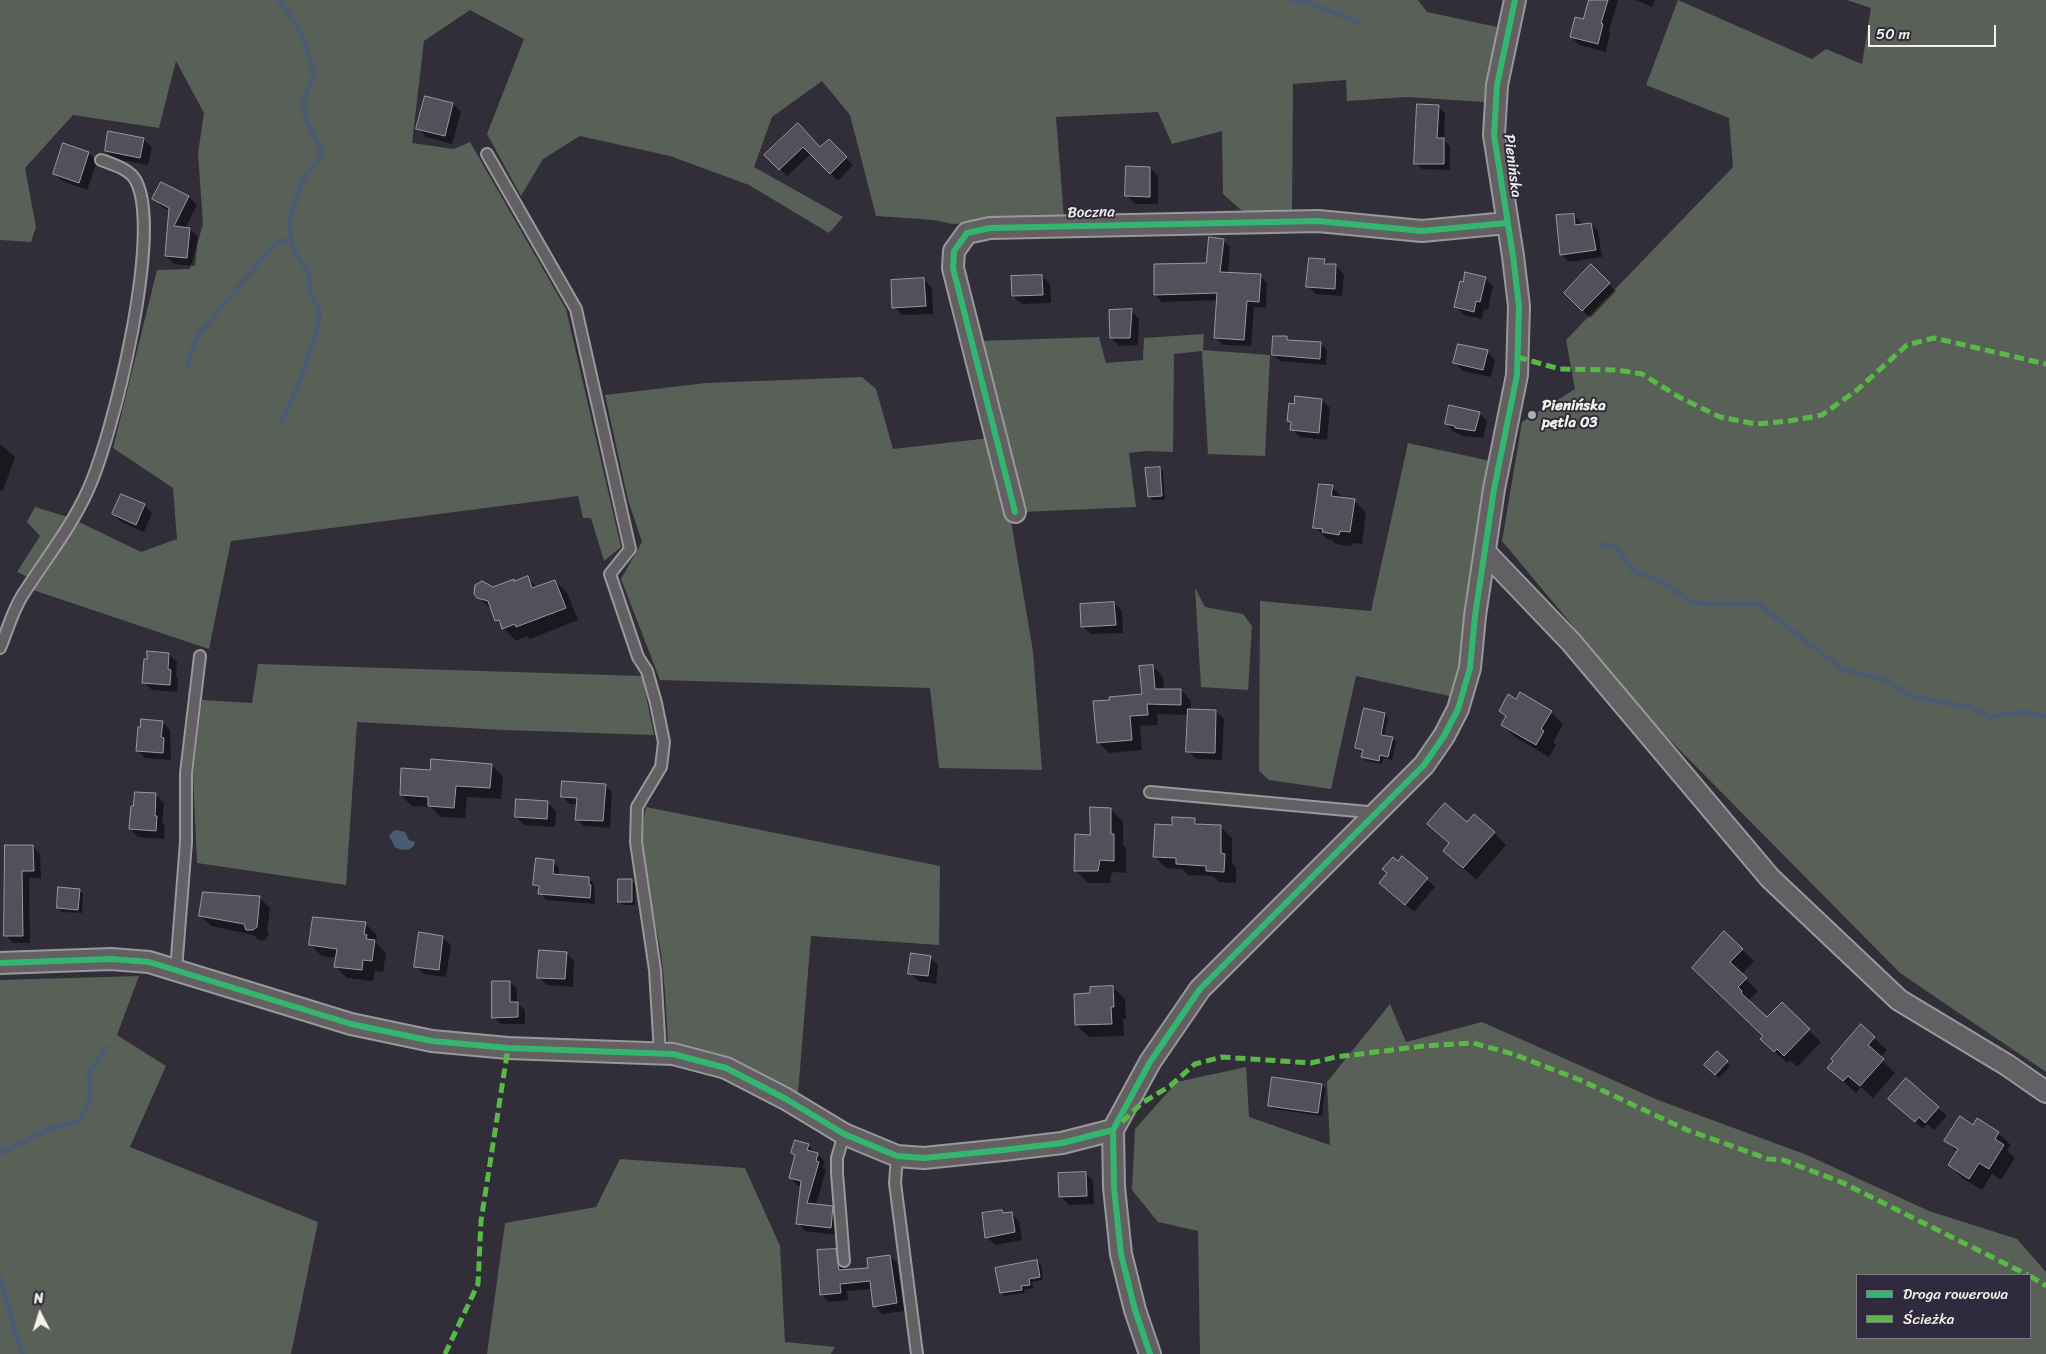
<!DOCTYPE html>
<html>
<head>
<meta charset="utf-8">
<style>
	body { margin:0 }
	#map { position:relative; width:2046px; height:1354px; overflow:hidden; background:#312e39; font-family:Sriracha,sans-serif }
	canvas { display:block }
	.legend { position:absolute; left:1856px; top:1274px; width:175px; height:65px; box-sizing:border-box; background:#2f2a3d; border:1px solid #7e7a81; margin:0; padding:6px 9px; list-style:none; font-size:15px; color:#f4f1e8 }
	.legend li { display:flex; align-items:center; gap:10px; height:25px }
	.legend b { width:25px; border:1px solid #7e7a81 }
	.north { position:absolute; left:15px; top:1289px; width:50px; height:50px; -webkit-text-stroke:4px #2f2a3d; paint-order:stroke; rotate:355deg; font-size:14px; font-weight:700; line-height:20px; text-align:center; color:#f4f1e8 }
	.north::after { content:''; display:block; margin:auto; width:18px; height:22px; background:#f4f1e8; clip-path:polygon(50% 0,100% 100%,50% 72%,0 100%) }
	.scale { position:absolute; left:1868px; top:25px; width:128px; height:22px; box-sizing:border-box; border:2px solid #f4f1e8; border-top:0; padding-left:6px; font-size:15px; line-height:18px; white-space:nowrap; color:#f4f1e8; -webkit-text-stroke:4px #2f2a3d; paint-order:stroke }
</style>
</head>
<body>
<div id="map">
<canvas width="2046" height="1354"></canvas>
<ul class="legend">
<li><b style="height:6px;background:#33b770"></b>Droga rowerowa</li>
<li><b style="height:6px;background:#58b947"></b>Ścieżka</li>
</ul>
<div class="north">N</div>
<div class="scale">50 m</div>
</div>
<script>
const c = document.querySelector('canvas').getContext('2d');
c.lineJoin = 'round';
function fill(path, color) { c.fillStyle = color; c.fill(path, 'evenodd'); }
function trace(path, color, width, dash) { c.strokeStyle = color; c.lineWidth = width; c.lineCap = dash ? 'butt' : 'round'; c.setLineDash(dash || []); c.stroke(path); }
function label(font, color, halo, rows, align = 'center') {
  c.font = font + ' Sriracha,sans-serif'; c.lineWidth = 4; c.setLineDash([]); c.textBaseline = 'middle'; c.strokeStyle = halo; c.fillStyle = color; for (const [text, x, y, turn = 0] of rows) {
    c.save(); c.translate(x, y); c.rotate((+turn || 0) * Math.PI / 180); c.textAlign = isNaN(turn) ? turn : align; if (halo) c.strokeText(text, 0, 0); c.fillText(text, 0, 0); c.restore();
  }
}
fill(new Path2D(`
	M0,0h1418l9,12 70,15 -13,75 -77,-5 -60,4 -1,-21 -53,4 -1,127 -37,4 -14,-5 -18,-16 -1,-63 -50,13 -14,-32 -102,5 8,101 -112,6 -18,-4 -58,-4 -26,-101 -28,-34 -50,36 -18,50 89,50 -14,16 -80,-48 -79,-29 -90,-20 -37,23 -22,37 -34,-62 37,-95 -54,-29 -46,31 -12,102 42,6 16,-7 96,167 55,238 -17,14 -13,-43h-8l-5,-22 -347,45 -22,108 -176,-59 46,-68 62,30 36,-13 -4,-51 -60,-40 44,-178 33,-1 13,-45 -5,-71 6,-40 -28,-52 -17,67 -86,-13 -48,53 11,59 -5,15 -31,-2z
	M1678,0l134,59 14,-10 36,15 9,-56 -24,-8h199v1072l-146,-99 -242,-245 -156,-187 20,-119 53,-33 -9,-49 167,-173 -4,-49 -83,-33z
	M1204,334l-1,16 67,5 -5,101 -57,-2 -6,-103 -28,3 -1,98 -27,-1 -17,2 7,54 -114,5 -44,-171 121,-4 7,26 37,-3 1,-22z
	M862,377l14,12 17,60 97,-11 20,77 23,136 9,119 -103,-2 -9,-80 -270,-8 -39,-101 21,-37 -14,-42 -23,-105 101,-12z
	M1408,443l78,17 6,4 -30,210 -8,23 -98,-21 -25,113 -62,-9 -10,-9 1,-170 111,10z
	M35,507l33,10 -40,60 -11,-5 23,-36 -13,-14z
	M1195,588l10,19 38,7 9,12 -4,64 -47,-3z
	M258,664l384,12 12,59 -150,-5 -147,-8 -11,163 -149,-22 -4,-89 9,-74 50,3z
	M646,807l294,59 -1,79 -128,-9 -13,157 -64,-31 -66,-19c-2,-32 -3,-64 -8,-96 -8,-45 -24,-94 -14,-140z
	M139,976l-22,59 49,31 -36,81 188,75 -27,132h-291v-374z
	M1390,1004l16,38 76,-20 176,78 149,55 122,56 88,28 29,33v82h-846l-2,-123 -40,-9 -26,-32 3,-61 42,-47 69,-15 3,50 81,28 -3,-63zM2030,1275v63h-173v-63z
	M620,1159l125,9 35,78 5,96 50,5 -4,7h-344l18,-131 91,-16z`), '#596057');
fill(new Path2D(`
	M397,830l8,2 4,8 6,2c-2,10 -13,9 -20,5l-6,-11 4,-5z`), '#4a5c71');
fill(new Path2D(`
	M1590,0h28l-9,31 1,2 -4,19 -27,-7 -8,-8 13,-17z
	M1636,0h19l-3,7z
	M426,97l27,7 8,8 -9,32 -26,-7 -8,-9z
	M1438,107l7,6 -1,27 6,6v24l-28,-1 -6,-6z
	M798,125l22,24 9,-8 24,24 -15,16 -27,-27 -24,22 -21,-21z
	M143,139l9,8 -4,18 -34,-6 -8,-8z
	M64,145l25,8 8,9 -10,28 -25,-9 -8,-8z
	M1150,168l8,8v28h-23l-8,-8z
	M162,184l27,13 8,8 -12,24h5l8,8 -3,29 -21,-2 -8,-8 4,-45 -8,-4 -8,-8z
	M1574,215l7,7v3l10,-1 7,7 4,26 -33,5 -7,-7z
	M1223,240l7,7 -2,27 32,2 7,7 -1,25 -12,-1 -3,39 -28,-1 -7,-7 2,-38 -56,2 -7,-7 52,-30z
	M1324,260l5,5 7,1 8,8 -2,22 -26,-2 -8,-8z
	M1591,266l25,25 -26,27 -24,-25z
	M1042,276l8,8 1,19 -29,1 -9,-8z
	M1485,278l8,8 -5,24 -4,-1 -2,10 -18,-4 -8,-8 8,-24z
	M924,280l8,8 1,26 -31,1 -8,-8z
	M1131,310l8,9 -1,26 -19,1 -8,-8z
	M1286,338l5,4 30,2 6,6 -1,15 -46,-4 -7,-7z
	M1487,352l8,8 -4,17 -28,-6 -8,-8z
	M1322,400l8,8 -3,32 -27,-3 -8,-8v-5l-3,-3z
	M1479,413l8,8 -4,17 -19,-2 -10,-4 -8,-9z
	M0,444l15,13 -12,34 -3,-1z
	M1160,468l3,4 2,28h-12l-4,-3z
	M1332,487l12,12 10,1 12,13 -4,31 -10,-1 -1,3 -15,-2 -4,-4 -5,-1 -12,-12z
	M144,505l8,8 -8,19 -23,-10 -8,-8z
	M527,578l11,10 17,-7 12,12 11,27 -48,19 -3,-3 -11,5 -20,-21 -4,-10 -14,-13 14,-9 21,-8 2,2z
	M1114,603l8,8 1,22 -32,1 -9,-8z
	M169,654l8,8 -1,14 2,3 -1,13 -25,-2 -8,-8 4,-22z
	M1153,666l10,11 1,13h17l10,11v9l25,1 8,8 -2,41 -26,-1 -8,-8 1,-36 -32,-1 1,11 -18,1 2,24 -33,3 -11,-11 45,-47z
	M1517,701l34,11 12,12 -10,18 3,3 -7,12 -34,-20 -13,-12 5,-7 -7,-7z
	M1385,714l3,4 -4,19 8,1 4,4 -4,18 -8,-2 -2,6 -16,-3 -3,-4 1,-4 -8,-5z
	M162,722l8,8 1,30 -26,-2 -8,-8z
	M491,765l12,11 -2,23 -34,-2 -2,21 -24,-1 -10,-10 -19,-1 -11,-11 30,-24z
	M605,785l7,7 -2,36 -26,-2 -8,-7 2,-15h-8l-8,-7z
	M156,795l8,8 -2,20 3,3 -1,13 -26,-2 -8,-8z
	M548,803l8,8 -1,16 -31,-2 -8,-8z
	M1111,809l12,13v23l3,3v25l-14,-1 -2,11h-22l-13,-13 16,-34z
	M1195,820l5,5 20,1 12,12v25l4,4v16l-17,-1 -6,-6 -25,-1 -6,-6 -16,-1 -12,-12 19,-30z
	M1429,824h38l27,9 12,12 -30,35 -32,-30 6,-6z
	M6,846h27l7,8 1,24h-12l1,65h-17l-7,-8z
	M1402,858l33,29 -21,25 -25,-22v-16z
	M553,862l6,6v8l29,2 6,6 1,20 -49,-4 -11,-15z
	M631,880l4,4v21h-12l-4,-4z
	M79,890l4,4 -1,19 -20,-1 -4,-4z
	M259,897l11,11 -3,22 2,4 -5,7 -5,-1 -6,-5 -42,-9 -11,-11z
	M365,923l12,12 -1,8 10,10 -3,19 -8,-1 -2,10 -26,-3 -12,-12 1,-8 -14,-2 -11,-11z
	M1724,933l30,28 -13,14 17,16 -9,9 4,4 -1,1 15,14 15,-15 39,38 -24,25 -7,-7 -3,3 -25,-24 3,-3 -60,-57z
	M442,937l9,8 -5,32 -22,-3 -8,-8z
	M566,953l8,8 -1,26 -26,-2 -8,-8z
	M930,957l8,8 -2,19 -18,-3 -8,-8z
	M510,982l7,7v14l8,7v14h-24l-8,-7z
	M1113,987l12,12 1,20h-3l1,17 -35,1 -13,-12 15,-31z
	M1874,1038l13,12 -7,8 15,15 -22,25 -12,-11 -5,6 -27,-25 6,-7z
	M1717,1053l13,13 -11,12 -13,-13z
	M1906,1080l41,36 -13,14 -7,-6 -4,5 -25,-22z
	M1322,1085l3,4 -3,27 -49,-7 -4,-4z
	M1974,1127l24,6 13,12 -4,5 8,8 -14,22 -9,-6 -10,16 -20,-12 -13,-13 8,-13 -11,-11z
	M808,1145l17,17 -2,5 3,3 -10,35 16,2 7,8 -1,20 -33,-4 -7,-8 4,-37 -5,-1 -7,-8 6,-20 -4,-4z
	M1085,1173l8,8 1,23 -25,1 -8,-8z
	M1002,1212l2,2 7,-1 8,8 3,19 -27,5 -8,-8z
	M836,1251l7,7 2,13 24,-2 21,-13 7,7 7,48 -22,3 -7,-8 -3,-17 -25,2 1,9 -19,2 -8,-8z
	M1037,1261l4,4 2,15 -11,2 1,6 -9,2 1,3 -21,3 -3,-3z`), '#0007');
trace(new Path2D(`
	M279,0l21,30 14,43 -11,29 3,18 17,33 -22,30 -12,42 5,25 15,25 1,17 10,21 -5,25 -12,35 -22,51
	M1292,0l18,3 48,19
	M187,364l11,-29 75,-89 18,-8
	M1600,544l17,4 16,23 27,10 33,22 65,1 84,65 44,11 26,17 58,10 20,10 33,-5 23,4
	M0,1153l49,-24 31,-8 10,-22 -1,-24 17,-28
	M0,1277l15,55 8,22`), '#4a5c71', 5);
const building = new Path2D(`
	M1589,0h19l-7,23 2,1 -5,20 -28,-7 5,-20 8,2z
	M425,96l28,7 -8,33 -29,-7z
	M1417,104l22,1 -2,33h7v26h-30z
	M798,123l22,24 9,-8 18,18 -17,17 -27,-27 -24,23 -15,-15z
	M108,131l36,7 -4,20 -35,-7z
	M63,143l26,9 -10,31 -26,-9z
	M1126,166l24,1v30l-25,-1z
	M161,182l28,14 -15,30 16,2 -3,30 -22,-2 4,-48 -17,-9z
	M1574,214l1,11 16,-2 5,27 -36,5 -4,-40z
	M1209,237l15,2 -4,33 41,2 -2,28 -12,-1 -3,39 -30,-2 3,-45 -63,2v-31l52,-1z
	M1309,258l16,1 -1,5h12l-1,25 -29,-2z
	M1591,264l19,19 -28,28 -18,-18z
	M1465,272l21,5 -6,25 -4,-1 -2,11 -20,-5 6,-26 3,1z
	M1042,275l1,20 -31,1 -1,-20z
	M924,278l2,28 -34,2 -1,-28z
	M1132,309l-2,29h-20l-1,-28z
	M1273,336h14v4l34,2 -1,17 -48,-4z
	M1458,344l30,6 -5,20 -30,-7z
	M1295,396l27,3 -3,34 -29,-3 1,-8 -4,-1 2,-18 5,1z
	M1449,405l31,7 -5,19 -20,-3v-2l-10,-2z
	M1160,467l2,29 -14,1 -3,-29z
	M1319,484l14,1 -2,11 24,3 -5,33 -10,-1 -1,4 -17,-3 1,-3 -10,-1z
	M121,494l24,10 -9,21 -24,-11z
	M528,576l4,12 23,-8 11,28 -50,19 -1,-3 -13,5 -3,-9 -4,1 -7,-20 -11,-3 -3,-4 1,-9 7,-4 11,6 21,-8v2z
	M1114,602l2,23 -35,2 -1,-23z
	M147,651l22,2 -1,16 3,1 -1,15 -28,-2 2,-24h3z
	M1153,665l2,24h26v16l-34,-1 1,11 -18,1 2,24 -35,3 -4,-42 17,-1 -1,-3 33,-3 -3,-28z
	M1520,692l32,19 -11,18 3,2 -8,14 -35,-20 5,-9 -7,-5 9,-17 8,5z
	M1364,708l21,5 -4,22 12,2 -5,20 -8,-2 -1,6 -18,-4 2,-7 -8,-2z
	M1188,709l28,1 -1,43 -29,-1z
	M141,719l22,2 -2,16 3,1 -1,15 -27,-2 2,-24h2z
	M431,759l61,5 -2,24 -34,-2 -2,22 -26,-2v-9l-28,-2 1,-27 29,2z
	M562,781l44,3 -3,37 -28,-1 2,-22 -16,-1z
	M135,792l21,1 -1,23h2l-1,15 -27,-2 2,-23h2z
	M516,799l32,2 -1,18 -32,-2z
	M1445,803l22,19 7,-8 21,18 -32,36 -20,-17 6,-8 -22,-19z
	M1090,807l21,1v26h3v27l-14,-1 -2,11h-24l1,-37 15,1z
	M1172,817l23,1v6l26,1v28l4,1 -1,18 -18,-1v-5l-30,-2v-6l-23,-1 2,-33 17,1z
	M5,845h28l1,26h-12l1,65h-19z
	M1402,856l26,22 -23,27 -26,-22 8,-10 -5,-4 11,-12 5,4z
	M536,858l18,2 -1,14 36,3v8h2l-1,13 -52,-4 1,-8 -6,-1z
	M618,879h14v23h-14z
	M58,887l22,2 -2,21 -21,-2z
	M203,892l57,4 -3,31 -4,3h-7l-2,-6 -45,-8z
	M313,917l53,5 -2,12 3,1 -1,4 9,1 -3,21 -9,-1 -1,10 -28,-3 3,-18 -28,-4z
	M1724,931l19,18 -13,13 17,16 -9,9 4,4 -1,2 26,24 15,-15 28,27 -26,27 -7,-7 -3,3 -14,-13 3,-3 -71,-68z
	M419,932l24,4 -4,34 -25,-3z
	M539,950l28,2 -2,27 -28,-1z
	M911,953l20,3 -3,20 -20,-2z
	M492,981h18v21h8v15l-26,1z
	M1113,986l1,21h-3l1,17 -37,1 -1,-31 16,-1v-6z
	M1861,1024l14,13 -7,8 16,14 -24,27 -12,-10 -5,5 -16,-13 6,-7 -2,-2z
	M1717,1051l11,10 -13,14 -11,-10z
	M1272,1077l50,7 -4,29 -50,-7z
	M1906,1078l33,29 -14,16 -6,-6 -4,5 -27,-23z
	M1960,1116l13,9 4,-7 22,14 -4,7 9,6 -15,24 -10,-6 -10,16 -21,-14 10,-16 -14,-8z
	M795,1140l14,4 -2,6 11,3 -2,8 3,1 -12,41 26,3 -2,22 -35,-4 5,-43 -12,-3 6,-23 -4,-2z
	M1086,1172l1,24 -28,1 -1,-24z
	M1002,1210l1,3 9,-1 3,20 -30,6 -3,-25z
	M836,1249l3,21 29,-2 -1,-10 23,-3 7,48 -24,4 -3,-26 -30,3 1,9 -21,2 -3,-45z
	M1037,1260l3,17 -11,2 1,6 -9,1 1,4 -22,3 -5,-25z`);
fill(building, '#51505b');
trace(building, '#9a989b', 1);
const service = new Path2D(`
	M487,154l89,155 54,240 -20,25 28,83 9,14 9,32 8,39 -3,25 -24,40 -1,35 19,128 5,83
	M0,648c7,-16 12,-36 22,-52 22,-35 49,-68 66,-106 25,-55 75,-257 48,-309 -6,-12 -24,-17 -35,-21
	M1150,792l218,20 6,4
	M176,970l10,-128v-69l14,-117
	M844,1134l-7,24v15l7,88
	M897,1156l-2,27 22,171`);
const minor = new Path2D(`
	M1015,512l-62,-244 1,-17 13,-18 23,-5 328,-7 104,10 85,-8
	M1485,552l86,90 199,236 129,122 108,65 39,27
	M0,963l111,-4 38,3 202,62 81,17 76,7 165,6 53,14 60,31 58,35 53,22 27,2 79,-8 59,-7 51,-13
	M1150,1354l-15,-44 -14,-56 -7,-67 -1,-57 37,-68 50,-73 224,-224 20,-29 14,-27 12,-41 5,-52 19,-127 23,-114 2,-69 -6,-50 -19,-121 3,-50 18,-85`);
trace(service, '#9a989b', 14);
trace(minor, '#9a989b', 24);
trace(service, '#626063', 10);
trace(minor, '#626063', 20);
trace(new Path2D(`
	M1517,357l43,12 57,1 25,4 37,23 41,20 36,7 33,-3 33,-6 35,-25 50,-45 27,-7 112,26
	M1122,1122l20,-19 28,-17 25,-22 27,-7 89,6 25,-6 87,-11 50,-3 40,11 67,26 107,50 81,29 15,1 58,22 187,93
	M2030,1276l16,10
	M445,1354l33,-70 3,-63 27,-173`), '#58b947', 5, [10, 5]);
trace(new Path2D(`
	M1015,512l-62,-244 1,-17 13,-18 23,-5 328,-7 104,10 85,-8
	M0,963l111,-4 38,3 202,62 81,17 76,7 165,6 53,14 60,31 58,35 53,22 27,2 79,-8 59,-7 51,-13
	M1150,1354l-15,-44 -14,-56 -7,-67 -1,-57 37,-68 50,-73 224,-224 20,-29 14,-27 12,-41 5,-52 19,-127 23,-114 2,-69 -6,-50 -19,-121 3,-50 18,-85`), '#33b770', 6);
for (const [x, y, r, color] of [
	[1532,415,5,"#b0adab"]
]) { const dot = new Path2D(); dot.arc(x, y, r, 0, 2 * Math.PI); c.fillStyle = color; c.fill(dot); trace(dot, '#2f2a3d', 2); }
label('15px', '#f4f1e8', '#2f2a3d', [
	["Pienińska",1512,166,83],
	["Boczna",1091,213,-1]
]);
label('bold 15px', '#f4f1e8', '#2f2a3d', [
	["Pienińska",1542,406],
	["pętla 03",1542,423]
], 'left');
</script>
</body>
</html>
